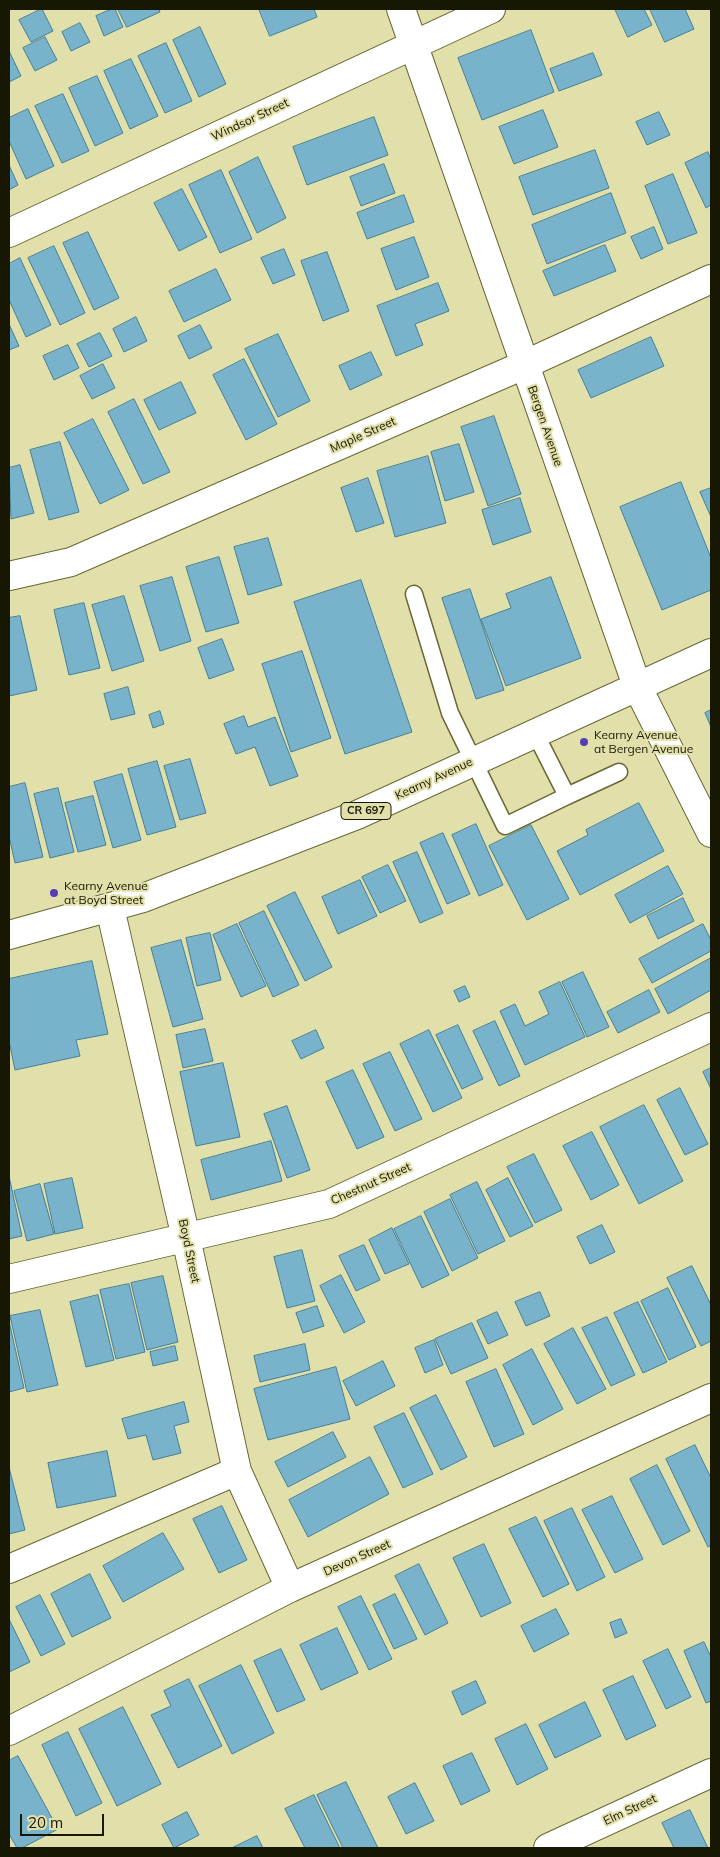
<!DOCTYPE html>
<html>
<head>
<meta charset="utf-8">
<style>
	body { margin:0 }
	#map { position:relative; width:720px; height:1857px; overflow:hidden; background:#e2e0aa; font-family:Mulish,sans-serif }
	canvas { display:block }
	.frame { position:absolute; inset:0; border:10px solid #181703; pointer-events:none }
	.scale { position:absolute; left:20px; top:1814px; width:84px; height:22px; box-sizing:border-box; border:2px solid #181703; border-top:0; padding-left:6px; font-size:15px; line-height:18px; white-space:nowrap; color:#181703; -webkit-text-stroke:4px #e2e0aa; paint-order:stroke }
</style>
</head>
<body>
<div id="map">
<canvas width="720" height="1857"></canvas>
<div class="frame"></div>
<div class="scale">20 m</div>
</div>
<script>
const c = document.querySelector('canvas').getContext('2d');
c.lineJoin = 'round';
function fill(path, color) { c.fillStyle = color; c.fill(path, 'evenodd'); }
function trace(path, color, width, dash) { c.strokeStyle = color; c.lineWidth = width; c.lineCap = dash ? 'butt' : 'round'; c.setLineDash(dash || []); c.stroke(path); }
function label(font, color, halo, rows, align = 'center') {
  c.font = font + ' Mulish,sans-serif'; c.lineWidth = 4; c.setLineDash([]); c.textBaseline = 'middle'; c.strokeStyle = halo; c.fillStyle = color; for (const [text, x, y, turn = 0] of rows) {
    c.save(); c.translate(x, y); c.rotate((+turn || 0) * Math.PI / 180); c.textAlign = isNaN(turn) ? turn : align; if (halo) c.strokeText(text, 0, 0); c.fillText(text, 0, 0); c.restore();
  }
}
const building = new Path2D(`
	M42,9l11,22 -22,11 -12,-22z
	M112,9h3l8,18 -19,9 -8,-20z
	M118,9h41l1,3 -33,15z
	M259,9h55l3,8 -47,19z
	M615,9h29l8,16 -24,12z
	M650,9h35l9,20 -29,13z
	M80,23l10,19 -19,9 -9,-19z
	M200,27l26,57 -27,13 -26,-57z
	M531,30l23,62 -72,28 -24,-62z
	M45,37l12,23 -22,11 -12,-23z
	M166,43l26,58 -27,12 -27,-57z
	M10,53l11,23 -12,6v-28z
	M593,53l9,22 -43,16 -9,-22z
	M131,59l27,57 -28,13 -26,-58z
	M97,76l26,57 -28,13 -26,-58z
	M63,94l26,57 -27,12 -27,-57z
	M28,109l26,57 -28,13 -17,-38v-23z
	M543,110l15,37 -44,17 -15,-37z
	M659,112l11,23 -23,10 -11,-23z
	M374,117l14,38 -81,30 -14,-38z
	M595,150l14,38 -76,27 -14,-38z
	M708,152l3,8v45l-5,3 -21,-45z
	M258,157l28,61 -29,15 -28,-61z
	M384,164l11,29 -34,13 -11,-29z
	M9,165l9,20 -9,5z
	M221,170l31,69 -32,14 -31,-68z
	M673,174l24,59 -29,11 -23,-58z
	M182,189l25,48 -28,14 -25,-48z
	M611,193l15,40 -79,31 -15,-39z
	M404,195l10,27 -47,17 -10,-26z
	M654,227l9,22 -22,10 -10,-22z
	M88,232l31,66 -25,12 -31,-67z
	M414,237l15,40 -33,13 -15,-41z
	M605,245l11,26 -62,25 -11,-25z
	M54,246l31,67 -25,12 -32,-67z
	M284,249l11,26 -22,9 -12,-26z
	M327,252l22,59 -26,10 -22,-60z
	M20,258l31,67 -25,12 -17,-37v-36z
	M216,269l15,31 -47,22 -15,-31z
	M438,283l11,28 -34,13 8,21 -27,11 -19,-50z
	M136,317l11,24 -23,11 -11,-23z
	M9,324l10,22 -10,4z
	M200,325l12,23 -23,11 -11,-23z
	M100,333l12,23 -23,11 -12,-23z
	M278,334l32,67 -32,16 -33,-68z
	M651,337l13,29 -73,32 -13,-28z
	M68,345l11,23 -25,12 -11,-24z
	M371,352l11,23 -32,15 -11,-24z
	M244,359l33,65 -31,16 -33,-65z
	M103,364l12,24 -23,11 -12,-23z
	M181,382l15,31 -37,17 -15,-30z
	M134,399l36,73 -27,12 -35,-72z
	M494,416l27,78 -33,12 -27,-79z
	M93,419l36,71 -29,14 -36,-71z
	M60,442l19,70 -30,8 -19,-70z
	M459,444l15,48 -29,9 -14,-49z
	M428,456l18,67 -51,14 -18,-66z
	M20,465l14,48 -23,6 -2,-51z
	M368,478l16,45 -28,9 -15,-44z
	M681,482l30,76v32l-49,20 -42,-103z
	M711,488v29l-11,-25z
	M520,498l11,34 -38,13 -11,-35z
	M268,538l14,47 -34,10 -14,-48z
	M219,557l20,66 -33,9 -20,-65z
	M172,577l19,64 -31,10 -20,-65z
	M551,577l30,81 -75,28 -25,-67 30,-11 -5,-14z
	M361,580l51,152 -67,22 -51,-152z
	M470,589l34,101 -28,9 -34,-101z
	M124,596l20,65 -32,10 -20,-66z
	M84,603l16,65 -31,7 -15,-65z
	M20,616l17,74 -28,6v-78z
	M222,639l12,31 -25,9 -11,-31z
	M302,651l29,87 -40,14 -29,-88z
	M128,687l7,27 -24,6 -7,-26z
	M711,710v17l-6,-14z
	M160,711l4,13 -11,4 -4,-13z
	M244,716l4,11 27,-10 23,59 -28,10 -15,-39 -19,7 -12,-30z
	M190,759l16,54 -26,7 -16,-54z
	M157,761l19,66 -29,8 -19,-66z
	M122,774l19,66 -28,8 -19,-66z
	M25,783l18,74 -28,6 -6,-27v-49z
	M58,788l16,64 -24,6 -16,-64z
	M93,796l13,49 -28,7 -13,-49z
	M639,803l25,48 -84,44 -23,-44 31,-16 -2,-5z
	M476,824l27,61 -24,11 -27,-61z
	M531,825l38,74 -42,21 -38,-74z
	M443,833l27,61 -23,10 -27,-61z
	M417,852l26,61 -23,10 -27,-61z
	M388,865l18,36 -26,12 -18,-36z
	M668,866l15,28 -53,29 -15,-28z
	M360,880l17,36 -39,18 -16,-37z
	M295,892l37,75 -27,14 -38,-75z
	M683,898l11,23 -36,18 -11,-23z
	M264,911l35,74 -26,12 -34,-74z
	M237,924l29,62 -25,11 -28,-62z
	M703,924l8,16v11l-59,32 -13,-24z
	M210,933l11,47 -24,6 -11,-48z
	M181,940l22,79 -30,8 -22,-79z
	M711,958v32l-43,24 -13,-25z
	M92,961l16,73 -32,6 4,16 -65,14 -6,-29v-62z
	M583,972l26,55 -22,10 -25,-55z
	M560,982l25,55 -60,28 -25,-54 15,-7 10,22 24,-12 -10,-22z
	M465,986l5,11 -11,5 -5,-11z
	M649,990l11,22 -42,21 -11,-21z
	M495,1021l25,55 -21,10 -26,-55z
	M458,1025l25,54 -21,10 -26,-54z
	M205,1029l8,32 -30,7 -7,-33z
	M316,1030l8,18 -23,11 -9,-18z
	M429,1030l33,68 -29,14 -33,-68z
	M390,1052l32,67 -27,12 -32,-67z
	M223,1063l17,74 -44,9 -16,-74z
	M711,1068v21l-8,-17z
	M353,1070l31,67 -27,12 -31,-67z
	M680,1088l28,56 -23,11 -28,-55z
	M644,1105l39,76 -44,23 -39,-77z
	M287,1106l23,64 -23,8 -23,-64z
	M592,1132l27,53 -28,15 -28,-54z
	M271,1141l11,40 -71,19 -10,-40z
	M534,1154l28,56 -27,13 -28,-56z
	M9,1176l13,60 -13,3z
	M72,1178l11,50 -28,6 -11,-50z
	M508,1178l25,48 -23,11 -24,-47z
	M477,1182l28,59 -27,13 -28,-59z
	M40,1184l14,50 -27,7 -13,-50z
	M450,1199l28,59 -26,13 -28,-59z
	M421,1216l28,59 -27,13 -28,-59z
	M602,1225l13,27 -25,12 -13,-27z
	M392,1228l17,36 -24,10 -16,-34z
	M364,1245l16,35 -24,11 -17,-35z
	M302,1250l13,51 -28,7 -13,-51z
	M692,1266l19,39v36l-10,5 -34,-68z
	M341,1275l24,47 -21,11 -24,-47z
	M163,1276l15,66 -31,8 -16,-67z
	M129,1284l16,68 -29,7 -16,-69z
	M668,1288l28,59 -27,13 -28,-59z
	M540,1292l10,24 -24,10 -11,-24z
	M98,1295l16,65 -28,7 -16,-65z
	M638,1302l29,60 -24,11 -29,-60z
	M317,1306l7,20 -21,7 -7,-20z
	M40,1310l18,75 -31,7 -17,-76z
	M497,1312l11,23 -20,9 -11,-23z
	M607,1317l28,58 -24,11 -29,-58z
	M9,1321l15,67 -15,4z
	M472,1323l16,35 -37,16 -16,-35z
	M573,1328l33,61 -29,15 -33,-60z
	M434,1340l9,25 -18,8 -10,-25z
	M305,1344l5,26 -50,12 -6,-26z
	M175,1346l3,14 -25,6 -3,-14z
	M532,1349l31,60 -30,16 -30,-60z
	M383,1361l12,25 -39,20 -13,-25z
	M336,1367l14,52 -82,21 -14,-51z
	M496,1369l28,65 -30,13 -28,-65z
	M436,1395l31,62 -26,13 -31,-62z
	M184,1402l5,20 -15,4 7,27 -28,7 -7,-25 -18,4 -6,-20z
	M404,1413l29,61 -30,14 -29,-61z
	M333,1432l13,25 -58,30 -13,-25z
	M695,1445l16,33v67l-3,2 -42,-88z
	M107,1451l9,45 -59,12 -9,-45z
	M370,1457l19,37 -81,43 -19,-37z
	M657,1465l33,66 -27,14 -33,-66z
	M9,1467l16,63 -16,4z
	M612,1496l31,63 -28,14 -33,-63z
	M222,1506l25,54 -28,13 -26,-54z
	M572,1508l33,69 -28,14 -33,-70z
	M536,1517l33,67 -26,13 -34,-68z
	M163,1533l21,36 -61,33 -20,-36z
	M484,1544l27,59 -30,14 -28,-59z
	M419,1564l29,59 -23,12 -30,-59z
	M90,1574l21,44 -39,19 -21,-43z
	M395,1594l22,45 -23,10 -21,-44z
	M40,1595l25,49 -24,12 -25,-49z
	M361,1596l31,63 -23,11 -31,-63z
	M556,1609l13,25 -35,18 -13,-26z
	M9,1619l21,43 -21,10z
	M621,1619l6,14 -12,5 -5,-15z
	M337,1628l21,45 -37,17 -21,-45z
	M704,1642l7,15v44l-5,2 -22,-52z
	M281,1649l24,51 -28,12 -23,-51z
	M668,1649l23,48 -25,12 -23,-48z
	M241,1665l33,68 -42,21 -33,-68z
	M633,1676l23,50 -30,14 -23,-50z
	M189,1679l33,67 -44,22 -27,-53 20,-9 -7,-15z
	M476,1681l10,22 -24,12 -10,-23z
	M585,1702l16,34 -46,22 -16,-33z
	M123,1707l38,77 -44,22 -38,-77z
	M526,1724l22,45 -31,16 -22,-46z
	M68,1732l34,71 -26,13 -34,-71z
	M472,1753l18,38 -29,14 -18,-39z
	M18,1756l40,73 -36,19h-5l-8,-14v-73z
	M346,1782l32,66h-35l-26,-53z
	M415,1783l19,38 -28,13 -18,-37z
	M314,1795l26,53h-35l-20,-39z
	M690,1810l18,38h-34l-12,-25z
	M187,1812l12,23 -25,13 -12,-23z
	M257,1836l6,12h-31z`);
fill(building, '#78b3cb');
trace(building, '#447f96', 1);
const service = new Path2D(`
	M414,594l36,119 55,113 62,-30
	M535,733l32,63 52,-24`);
const minor = new Path2D(`
	M9,233l482,-224
	M9,576l62,-14 453,-197 187,-86
	M110,908l76,330 51,233 53,117
	M9,1279l320,-75 382,-177
	M9,1569l228,-98
	M9,1731l281,-143 421,-190
	M548,1848l163,-75`);
const tertiary = new Path2D(`
	M401,9l236,677 74,147`);
const primary = new Path2D(`
	M9,935l134,-37 214,-83 354,-162`);
trace(service, '#696734', 19);
trace(minor, '#696734', 30);
trace(tertiary, '#696734', 30);
trace(primary, '#696734', 30);
trace(service, '#fff', 16);
trace(minor, '#fff', 28);
trace(tertiary, '#fff', 28);
trace(primary, '#fff', 28);
for (const [x, y, r, color] of [
	[584,742,5,"#543db5"],
	[54,893,5,"#543db5"]
]) { const dot = new Path2D(); dot.arc(x, y, r, 0, 2 * Math.PI); c.fillStyle = color; c.fill(dot); trace(dot, '#e2e0aa', 2); }
for (const [x, y, w] of [
	[366,811,50]
]) { const box = new Path2D(); box.roundRect(x - w / 2, y - 8.5, w, 17, 4); c.fillStyle = '#e2e0aa'; c.fill(box); trace(box, '#181703', 1); }
label('bold 11px', '#181703', null, [
	["CR 697",366,811]
]);
label('12px', '#181703', '#e2e0aa', [
	["Windsor Street",250,120,-25],
	["Bergen Avenue",545,426,71],
	["Maple Street",363,435,-24],
	["Kearny Avenue",434,779,-25],
	["Chestnut Street",371,1184,-24],
	["Boyd Street",189,1251,78],
	["Devon Street",357,1558,-24],
	["Elm Street",630,1810,-25]
]);
label('12px', '#181703', '#e2e0aa', [
	["Kearny Avenue",594,735],
	["at Bergen Avenue",594,749],
	["Kearny Avenue",64,886],
	["at Boyd Street",64,900]
], 'left');
</script>
</body>
</html>
